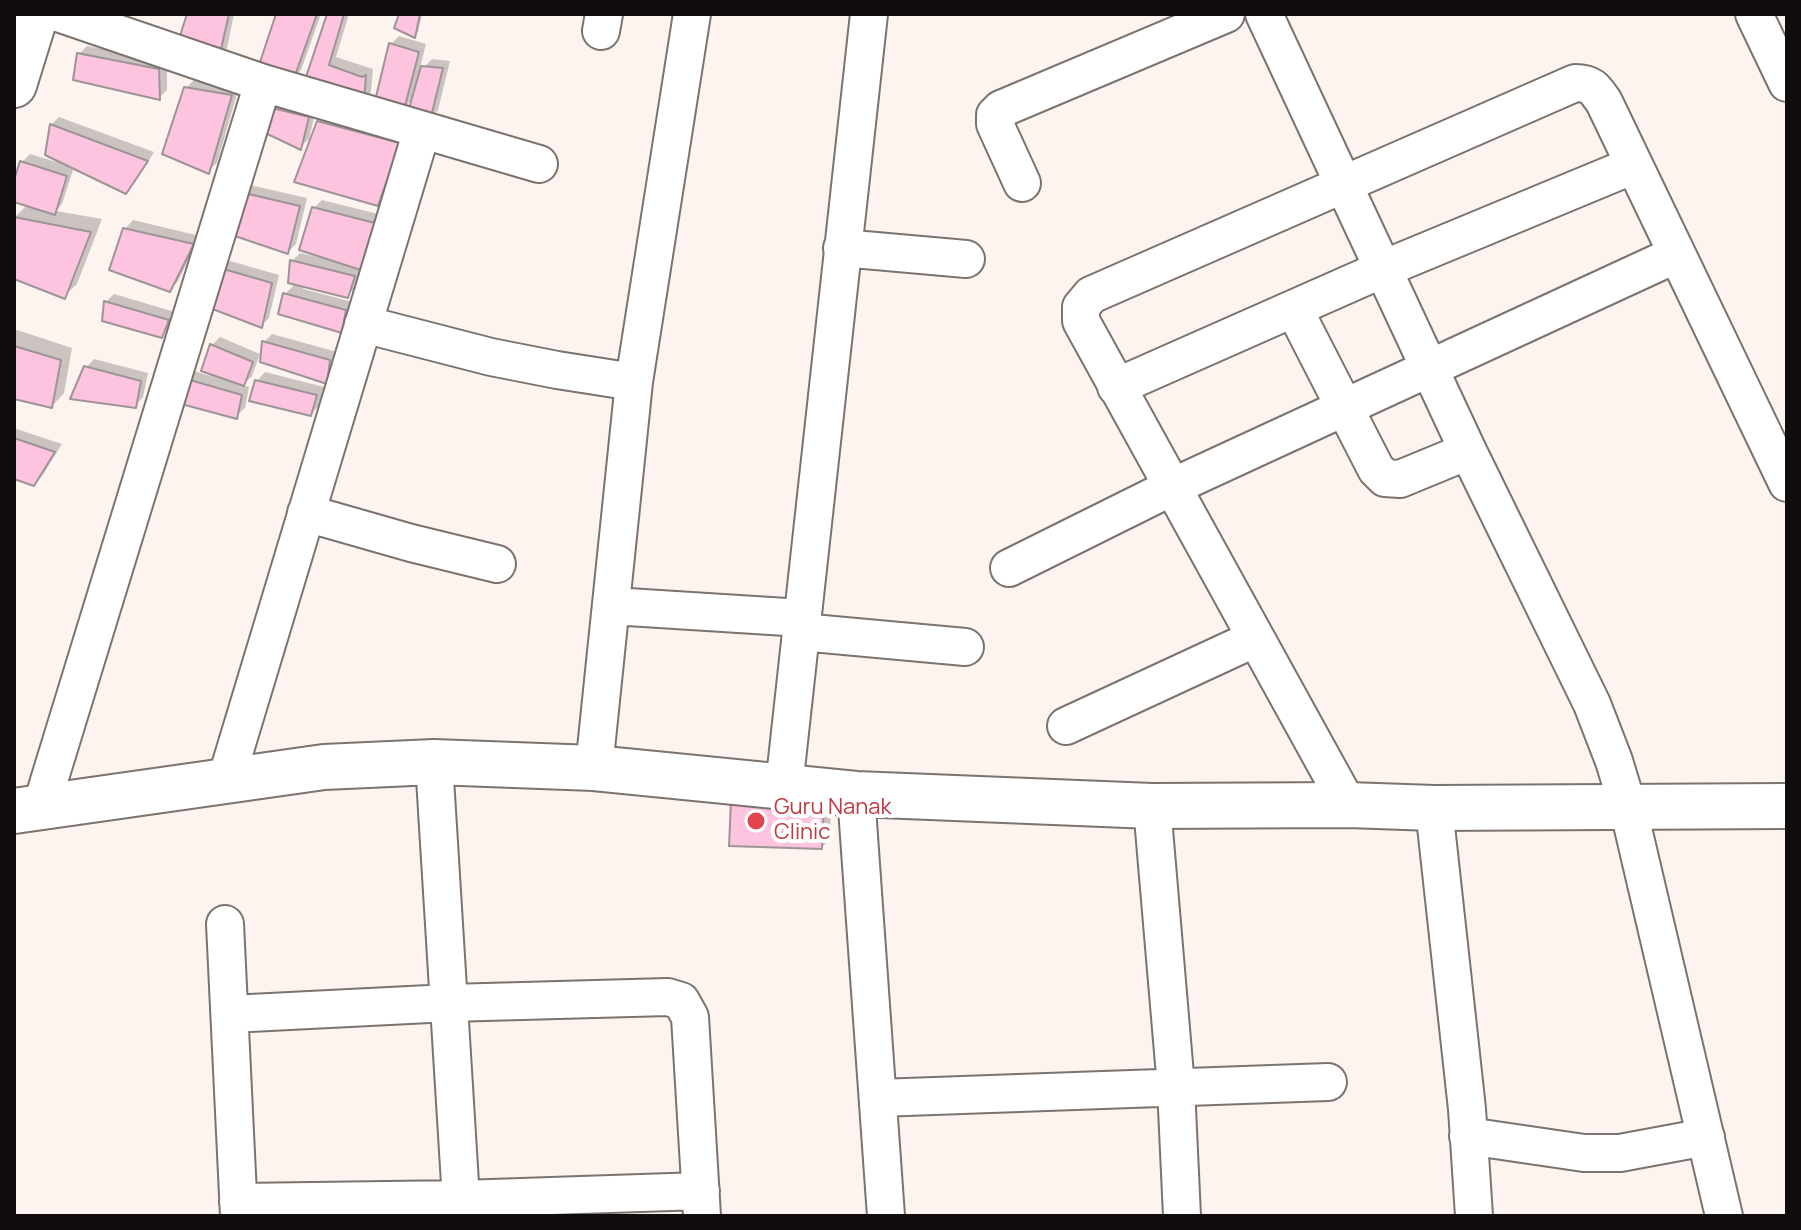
<!DOCTYPE html>
<html>
<head>
<meta charset="utf-8">
<style>
	body { margin:0 }
	#map { position:relative; width:1801px; height:1230px; overflow:hidden; background:#fdf4ef; font-family:Manrope,sans-serif }
	canvas { display:block }
	.frame { position:absolute; inset:0; border:16px solid #100d0c; pointer-events:none }
</style>
</head>
<body>
<div id="map">
<canvas width="1801" height="1230"></canvas>
<div class="frame"></div>
</div>
<script>
const c = document.querySelector('canvas').getContext('2d');
c.lineJoin = 'round';
function fill(path, color) { c.fillStyle = color; c.fill(path, 'evenodd'); }
function trace(path, color, width, dash) { c.strokeStyle = color; c.lineWidth = width; c.lineCap = dash ? 'butt' : 'round'; c.setLineDash(dash || []); c.stroke(path); }
function label(font, color, halo, rows, align = 'center') {
  c.font = font + ' Manrope,sans-serif'; c.lineWidth = 8; c.setLineDash([]); c.textBaseline = 'middle'; c.strokeStyle = halo; c.fillStyle = color; for (const [text, x, y, turn = 0] of rows) {
    c.save(); c.translate(x, y); c.rotate((+turn || 0) * Math.PI / 180); c.textAlign = isNaN(turn) ? turn : align; if (halo) c.strokeText(text, 0, 0); c.fillText(text, 0, 0); c.restore();
  }
}
fill(new Path2D(`
	M189,14h45l-7,34 -8,8z
	M278,14h43l-20,56 -8,8z
	M329,14h20l-13,43 37,12 -2,23 -8,8 -57,-19z
	M401,14h21l-4,18 -3,3z
	M399,36l27,8 -7,28 13,-13 18,2 -12,49 -8,8 -15,-21 -12,11 -12,-64z
	M87,46l80,15v29l-8,8 -80,-44z
	M194,80l45,7 -22,76 -9,8 -22,-83z
	M274,98l42,11 -7,30 -9,8 -39,-18z
	M332,109l79,21 -21,62 -13,12 -58,-82z
	M59,117l95,35 -20,32 -9,8 -51,-25 -12,37 -6,7 46,8 -25,65 -13,12 -50,-19v-59l14,-14 -14,-4v-13l8,-25 8,-8 30,9 1,-2 -10,-36z
	M250,185l57,13 -11,46 -8,8 -59,-20z
	M322,200l64,16 -24,52 -6,19 -9,9 -43,-11 -1,4 50,13 -4,20 -8,8 -56,-36 11,-11 -4,-22 8,-8 22,5 -8,-50z
	M133,220l67,16 -22,45 -8,9 -45,-61z
	M230,261l49,14 -10,43 -8,8 -39,-57z
	M114,294l61,18 -5,15 -8,8 -56,-33z
	M14,329l58,19 -8,45 -12,13 -38,-9z
	M272,334l65,18 -3,22 -8,8 -62,-40z
	M220,337l40,17 -8,22 -9,9 6,2 -4,21 -9,8 -59,-16 16,-29 18,5 1,-31z
	M94,359l54,14 -5,24 -8,9 -49,-38z
	M265,372l59,15 -5,19 -8,8 -54,-33z
	M14,428l48,16 -20,32 -9,8 -19,-7z
	M831,797l-1,42 -8,8 -90,-3z`), '#0003');
const building = new Path2D(`
	M187,14h42l-10,44 -40,-19z
	M276,14h41l-24,67 -33,-19z
	M327,14h17l-15,51 33,12 4,-2 -2,27 -60,-19z
	M399,14h21l-5,24 -21,-10z
	M389,43l30,9 -15,58 -30,-5z
	M77,53l82,16 1,31 -87,-20z
	M421,66l22,2 -13,53 -22,-9z
	M184,87l48,8 -23,79 -47,-20z
	M264,106l45,11 -8,33 -42,-20z
	M317,121l83,22 -22,63 -84,-24z
	M50,124l98,37 -22,33 -81,-39z
	M20,161l47,15 -12,39 -41,-13v-22z
	M240,192l60,14 -12,48 -62,-21z
	M312,207l67,17 -15,47 -65,-21z
	M14,217l77,15 -26,67 -51,-20z
	M123,228l71,16 -24,48 -61,-22z
	M290,260l65,16 -7,22 -60,-15z
	M220,268l52,15 -10,45 -52,-20z
	M283,293l63,17 -4,23 -64,-19z
	M104,301l65,19 -7,18 -60,-17z
	M262,341l68,19 -3,24 -67,-22z
	M210,344l43,18 -9,24 -43,-15z
	M14,346l47,14 -9,48 -38,-9z
	M84,366l57,15 -5,27 -66,-9z
	M183,378l59,17 -5,24 -63,-17z
	M255,380l62,15 -6,21 -62,-15z
	M14,438l41,14 -21,34 -20,-7z
	M731,801l93,4 -2,44 -93,-3z`);
fill(building, '#fec3df');
trace(building, '#9c9497', 2);
const minor = new Path2D(`
	M61,14l202,69 276,81
	M1264,14l204,437 124,253 22,57 14,46 96,409
	M1754,14l33,69
	M601,31l3,-17
	M1022,183l-27,-59v-9l6,-6 225,-95
	M842,248l124,11
	M1294,309l82,160 9,9 15,1 68,-28
	M363,324l128,33 66,13 77,12
	M1116,387l267,-118 251,-104
	M306,513l105,30 86,21
	M1009,568l163,-81 505,-233
	M612,606l190,12
	M801,632l164,15
	M1066,726l190,-88
	M434,762l28,454
	M594,768l40,-386 58,-368
	M226,780l196,-650
	M784,787l85,-773
	M856,794l30,422
	M1348,805l-267,-484v-14l10,-12 484,-212c17,0 20,6 29,19l183,381
	M1152,806l24,281 6,129
	M41,807l222,-724
	M1434,808l33,301 7,107
	M225,924l14,292
	M230,1014l219,-11 219,-6 13,4 9,16 12,199
	M878,1098l450,-16
	M1468,1136l116,17h36l86,-16
	M238,1202l223,-3 240,-8`);
const tertiary = new Path2D(`
	M14,811l310,-44 110,-5 160,6 262,26 296,12 196,-1 86,3 353,-2`);
const primary = new Path2D(`
	M14,85l22,-71`);
trace(minor, '#7a736e', 40);
trace(tertiary, '#7a736e', 48);
trace(primary, '#7a736e', 48);
trace(minor, '#fff', 36);
trace(tertiary, '#fff', 44);
trace(primary, '#fff', 44);
for (const [x, y, r, color] of [
	[756,821,10,"#e0444e"]
]) { const dot = new Path2D(); dot.arc(x, y, r, 0, 2 * Math.PI); c.fillStyle = color; c.fill(dot); trace(dot, '#fff', 3); }
label('22px', '#be3a42', '#fff', [
	["Guru Nanak",774,808],
	["Clinic",774,833]
], 'left');
</script>
</body>
</html>
